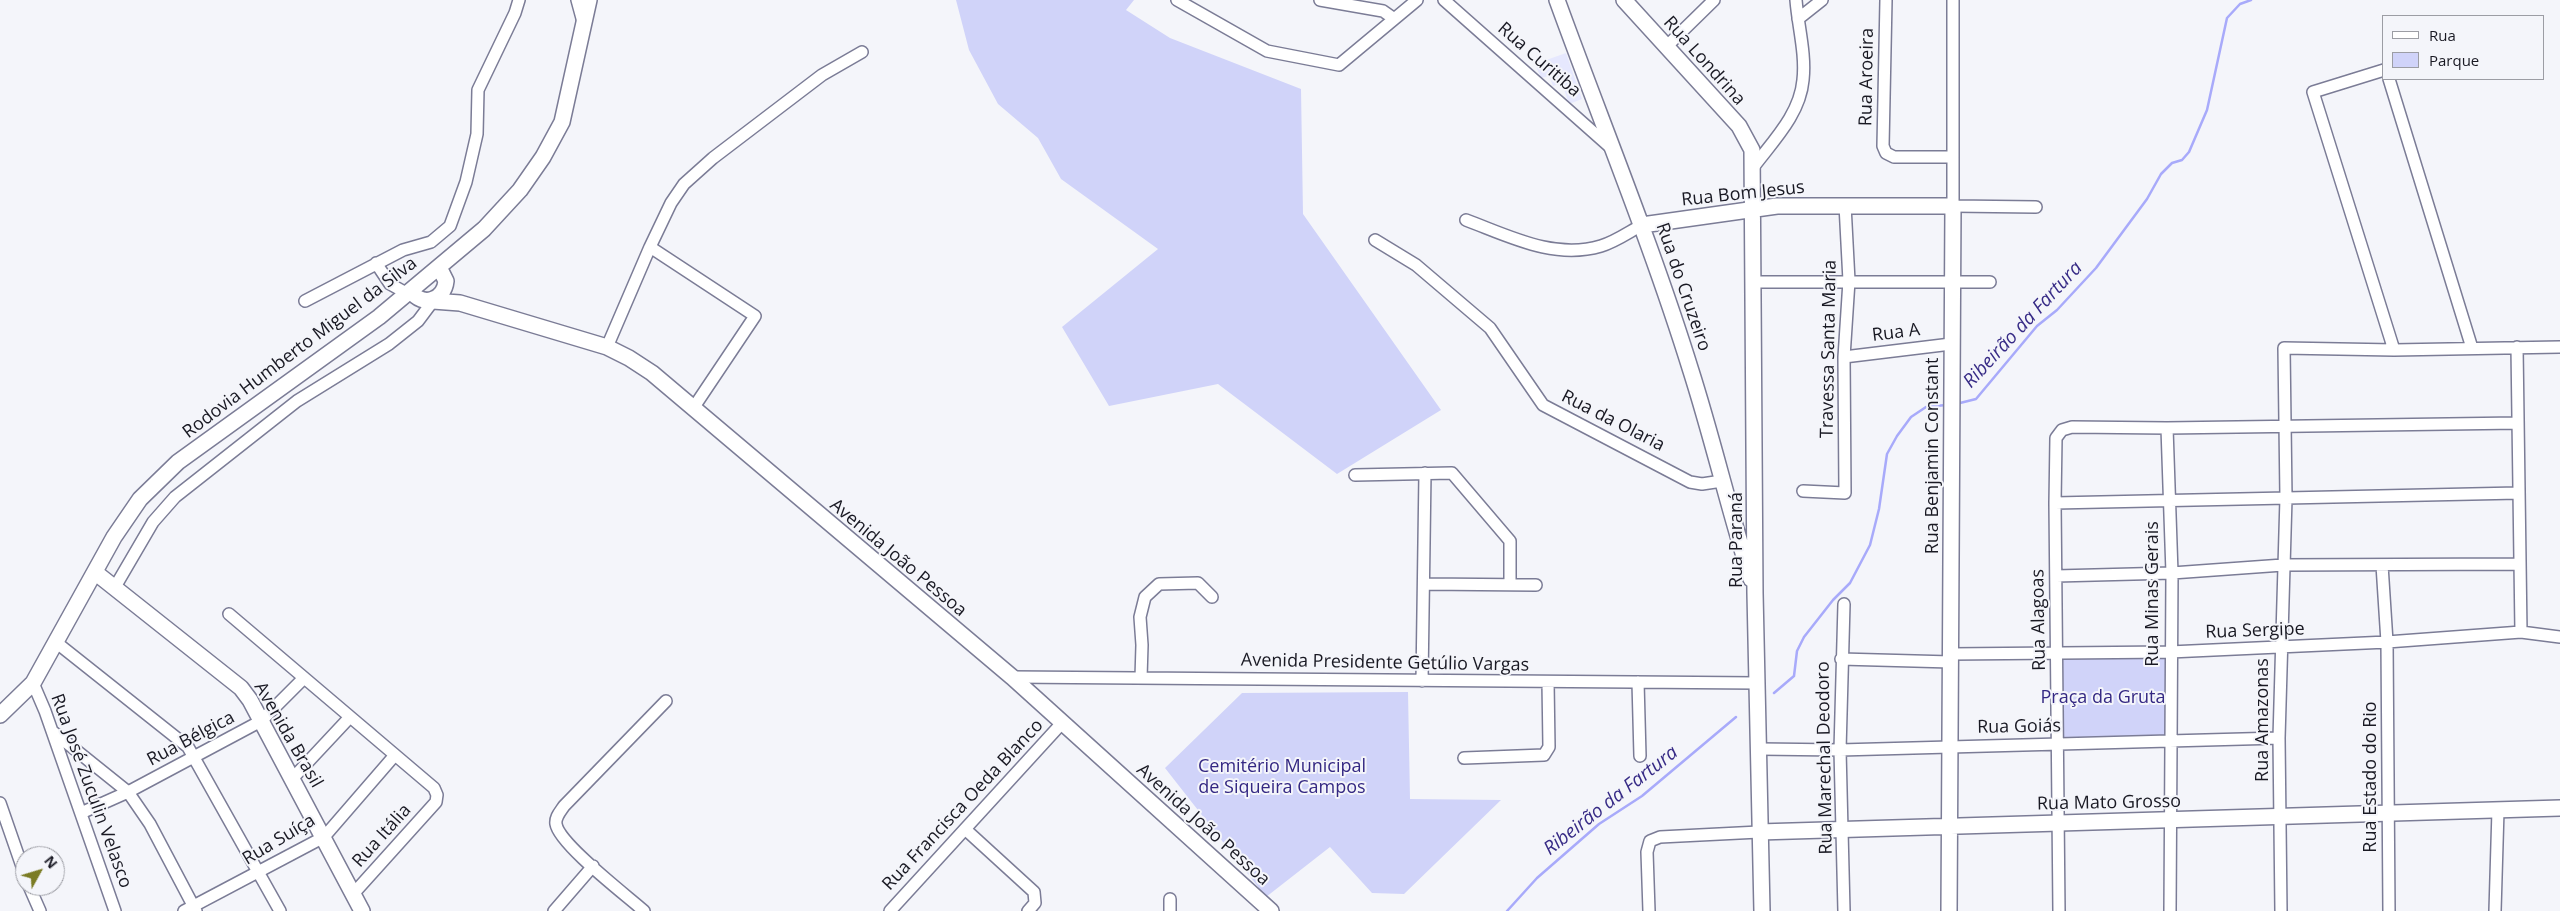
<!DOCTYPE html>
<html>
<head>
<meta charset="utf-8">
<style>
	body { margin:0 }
	#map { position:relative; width:2560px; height:911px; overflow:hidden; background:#f4f5fa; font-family:"Open Sans",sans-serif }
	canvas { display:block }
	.legend { position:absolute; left:2382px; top:15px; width:162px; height:65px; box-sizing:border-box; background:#f4f5fa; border:1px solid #9c9da4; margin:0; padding:6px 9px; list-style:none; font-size:15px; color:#191923 }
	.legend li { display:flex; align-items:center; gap:10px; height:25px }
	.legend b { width:25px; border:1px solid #9c9da4 }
	.north { position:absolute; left:15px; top:846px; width:50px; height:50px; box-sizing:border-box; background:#f4f5fa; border:1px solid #9c9da4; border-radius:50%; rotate:51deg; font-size:14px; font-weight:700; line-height:20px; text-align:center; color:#191923 }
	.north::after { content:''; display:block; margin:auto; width:18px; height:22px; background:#7b7c24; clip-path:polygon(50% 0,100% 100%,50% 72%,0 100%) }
</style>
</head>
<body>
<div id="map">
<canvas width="2560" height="911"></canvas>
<ul class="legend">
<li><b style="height:6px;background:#fff"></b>Rua</li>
<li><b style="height:14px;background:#d0d3f9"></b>Parque</li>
</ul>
<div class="north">N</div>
</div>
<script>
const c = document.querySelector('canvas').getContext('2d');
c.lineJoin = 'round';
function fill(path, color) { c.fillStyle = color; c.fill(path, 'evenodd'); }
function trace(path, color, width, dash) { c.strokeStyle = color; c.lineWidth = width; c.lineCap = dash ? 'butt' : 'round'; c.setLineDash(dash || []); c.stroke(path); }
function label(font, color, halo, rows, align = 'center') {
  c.font = font + ' "Open Sans",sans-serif'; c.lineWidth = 4; c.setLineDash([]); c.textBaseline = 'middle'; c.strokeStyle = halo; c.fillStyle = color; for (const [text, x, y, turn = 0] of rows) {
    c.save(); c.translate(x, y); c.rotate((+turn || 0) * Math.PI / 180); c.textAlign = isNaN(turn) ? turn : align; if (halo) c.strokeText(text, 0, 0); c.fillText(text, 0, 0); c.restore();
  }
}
fill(new Path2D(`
	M1566,53l16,46 -13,5 -7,-21 -9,3 -4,-10 -8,2 -6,-14z`), '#e6e8fe');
fill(new Path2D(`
	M956,0h178l-8,10 44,28 131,51 2,125 138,196 -104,64 -119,-90 -109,22 -47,-79 96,-78 -97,-70 -23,-41 -40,-34 -29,-54z
	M2059,656h108l1,81 -106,5z
	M1408,692l2,107 91,1 -97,94 -32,-1 -42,-46 -64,50 -101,-129 77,-75z`), '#d0d3f9');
trace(new Path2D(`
	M1956,404l20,-5 61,-73 20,-16 39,-42 51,-69 14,-25 11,-11 10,-3 7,-8 18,-42 20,-92 13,-14 11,-4
	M1774,693l20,-17 3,-25 7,-14 29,-37 17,-17 20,-38 9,-36 8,-55 10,-18 14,-19 15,-10 20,-2
	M1507,911l30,-33 62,-54 43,-28 94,-79`), '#a8aafa', 2.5);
const street = new Path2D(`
	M577,0l6,22
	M1177,0l90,51 72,14 78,-65
	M1320,0l63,11 10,7
	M1444,0l166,147
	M1886,0l-3,146 3,7 8,4h59
	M1953,0v206l83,1
	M1798,19l24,-19
	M1666,47l48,-47
	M2384,70l-71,22 81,258
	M2389,79l83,269
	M1752,169c20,-27 48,-54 51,-89 3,-26 -5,-54 -7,-80
	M1466,220c43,16 88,40 135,26 14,-4 28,-14 41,-21
	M1375,240l41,25 74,63 53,77 147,77 12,2 20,-3
	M650,247l105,69 -61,91
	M376,263l14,21 18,10
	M1753,282h237
	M305,301l98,-51 28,-8 19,-16 16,-44 11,-48 1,-44 37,-77 4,-13
	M607,347l43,-100 21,-44 13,-19 29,-26 109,-83 40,-23
	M2517,347l4,285
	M1844,357l107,-13
	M2167,428l5,145 -2,338
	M1355,475l97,-2 58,68v43
	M1803,491l42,2 -1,-136 5,-76 -4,-76
	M2055,503l463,-10
	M2382,565l5,77 2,269
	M2056,576l116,-3 111,-8 237,-1
	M1424,584l112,1
	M115,587l38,-65 22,-25 122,-96 92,-57 29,-23 15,-20
	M1844,604l-4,146 4,161
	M229,614l205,174 3,7 -1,7 -82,91
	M57,643l131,104 92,164
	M1951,654l219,-2 217,-10 134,-10 39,5
	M1841,659l110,3
	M1012,677l745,6
	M1141,678l1,-33 -2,-28 5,-20 14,-13 39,-1 14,14
	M1422,681l3,-208
	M1638,682l2,74
	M33,683l12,28 70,200
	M52,731l76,61 22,32 46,87
	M1760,749l80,1 439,-12
	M1464,758l80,-3 5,-8 -1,-65
	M292,779l58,-62
	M0,803l25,72
	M81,813l47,-21 133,-71 43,-43
	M965,829l69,63 1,11 -7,8
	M29,886l11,25
	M1170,899v12
	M184,911l140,-74 71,-82
	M554,911l39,-45
	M644,911c-18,-16 -85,-67 -88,-87 -1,-7 4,-12 8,-18l102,-105
	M890,911l172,-188
	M1649,911l-2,-59 3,-11 10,-4 99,-5
	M2059,911l-4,-408 1,-65 6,-8 10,-3 95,1 351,-5
	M2281,911l-2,-173 7,-240 -2,-150 110,2 166,-3
	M2495,911l3,-101`);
const secondary = new Path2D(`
	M1557,0c45,124 95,245 134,371 22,69 38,139 60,208
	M1624,0l115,126 13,24 3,443 7,318
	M1642,225l135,-19h176l-4,705
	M411,291c12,17 33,9 35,-10l-7,-14
	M433,301l27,2 147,44 22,11 23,15 360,304 259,234
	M96,573l145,115 9,12 112,211
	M0,715l33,-32 81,-146 26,-38 38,-37 201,-145 105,-88 36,-39 23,-33 19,-35 27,-122
	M1759,832l801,-24`);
trace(street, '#7b7c96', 14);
trace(secondary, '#7b7c96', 18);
trace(street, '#fff', 11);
trace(secondary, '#fff', 15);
label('18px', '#191923', '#f4f5fa', [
	["Rua Curitiba",1539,60,41],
	["Rua Londrina",1704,61,48],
	["Rua Aroeira",1867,77,-89],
	["Rua Bom Jesus",1743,194,-6],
	["Rua do Cruzeiro",1683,287,71],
	["Rua A",1896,333,-7],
	["Rodovia Humberto Miguel da Silva",300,348,-37],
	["Travessa Santa Maria",1829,349,-89],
	["Rua da Olaria",1613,421,27],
	["Rua Benjamin Constant",1933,456,-90],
	["Rua Paraná",1737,540,-90],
	["Avenida João Pessoa",898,558,40],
	["Rua Minas Gerais",2153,594,-90],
	["Rua Alagoas",2039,620,-91],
	["Rua Sergipe",2255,631,-2],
	["Avenida Presidente Getúlio Vargas",1385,663,1],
	["Rua Amazonas",2263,720,-90],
	["Rua Goiás",2019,727,-1],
	["Avenida Brasil",288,735,60],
	["Rua Bélgica",191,739,-28],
	["Rua Marechal Deodoro",1825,758,-91],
	["Rua Estado do Rio",2371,777,-90],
	["Rua José Zuculin Velasco",91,791,70],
	["Rua Mato Grosso",2109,803,-1],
	["Rua Francisca Oeda Blanco",963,805,-47],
	["Avenida João Pessoa",1203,825,42],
	["Rua Itália",382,836,-48],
	["Rua Suíça",279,840,-31]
]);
label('18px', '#342883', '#f4f5fa', [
	["Praça da Gruta",2103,698],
	["Cemitério Municipal",1282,767],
	["de Siqueira Campos",1282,788]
]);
label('italic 19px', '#372b86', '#f4f5fa', [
	["Ribeirão da Fartura",2023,325,-47],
	["Ribeirão da Fartura",1611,801,-38]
]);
</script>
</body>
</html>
